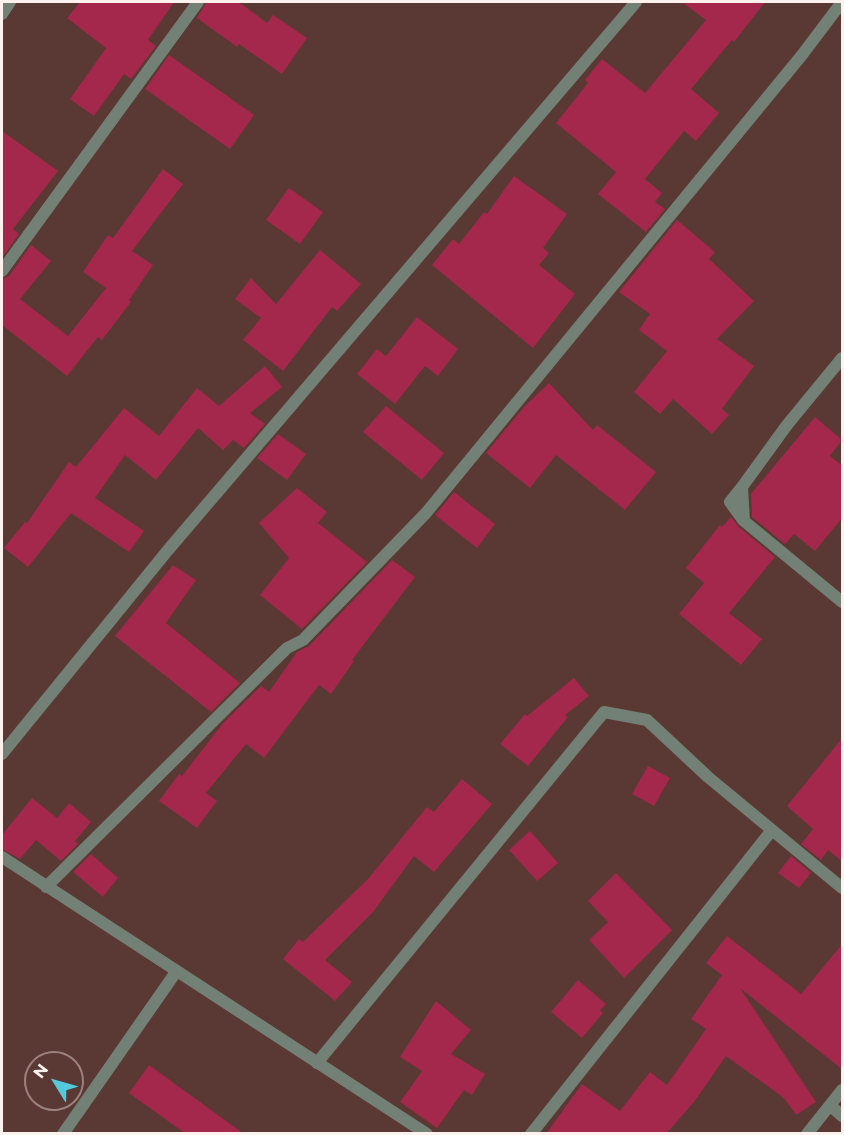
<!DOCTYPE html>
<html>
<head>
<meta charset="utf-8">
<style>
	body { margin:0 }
	#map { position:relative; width:844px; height:1135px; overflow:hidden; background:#5a3833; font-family:Montserrat,sans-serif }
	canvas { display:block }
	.frame { position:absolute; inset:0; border:3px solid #fef1ee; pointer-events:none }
	.north { position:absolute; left:24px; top:1051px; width:60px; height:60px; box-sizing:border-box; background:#5a3833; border:2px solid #9c827e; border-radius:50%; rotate:307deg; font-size:16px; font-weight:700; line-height:24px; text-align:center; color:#fef1ee }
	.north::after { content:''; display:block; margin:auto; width:21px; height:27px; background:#53cadc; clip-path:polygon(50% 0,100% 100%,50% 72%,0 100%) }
</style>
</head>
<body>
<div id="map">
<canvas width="844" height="1135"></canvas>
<div class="frame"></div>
<div class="north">N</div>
</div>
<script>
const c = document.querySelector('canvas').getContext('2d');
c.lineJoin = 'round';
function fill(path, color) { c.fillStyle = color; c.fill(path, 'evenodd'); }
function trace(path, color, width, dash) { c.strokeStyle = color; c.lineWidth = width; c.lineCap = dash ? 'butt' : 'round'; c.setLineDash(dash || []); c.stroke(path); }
fill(new Path2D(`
	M80,2h94l-26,38 8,6 -25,33 -7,-5 -30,42 -24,-17 36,-51 -39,-30z
	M206,2h33l28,21 6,-8 34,23 -25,36 -43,-30 -2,3 -40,-29z
	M682,2h83l-31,40 -2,-2 -41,49 28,24 -23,28 -12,-10 -39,48 17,14 -7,9 10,7 -19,23 -48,-38 18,-22 -60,-49 32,-40 -3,-3 17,-21 43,34 61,-73z
	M169,55l85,60 -24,34 -85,-60z
	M2,131l56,40 -45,58 6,5 -17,24z
	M163,169l20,15 -51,67 21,14 -24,35 2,2 -29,38 -4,-3 -31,39 -65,-51v-46l7,-3 22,-31 20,16 -31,38 48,37 38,-48 -23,-16 25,-37 5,3z
	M514,176l53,38 -24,34 6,5 -10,12 36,29 -42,54 -101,-83 21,-26 6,5 25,-32 3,2z
	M289,188l34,24 -23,32 -34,-24z
	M677,220l38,32 -6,7 45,42 -37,38 37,27 -32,43 7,6 -17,19 -39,-35 -13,15 -26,-22 33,-41 -28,-21 11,-16 -31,-22z
	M320,250l41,34 -24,27 -5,-4 -49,64 -40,-31 18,-22 -26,-19 16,-21 25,26z
	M417,317l41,32 -20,27 -13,-10 -30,38 -38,-30 20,-25 9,7z
	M265,366l17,21 -32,26 15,11 -21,24 -11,-8 -10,10 -25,-22 -42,52 -31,-25 -30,43 49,33 -15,21 -58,-39 -43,54 -24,-19 21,-26 2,1 42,-61 7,5 48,-59 35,28 38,-48 22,18z
	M549,383l44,47 4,-5 59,47 -31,38 -69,-55 -26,33 -44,-35 38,-46z
	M386,406l58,47 -22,27 -59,-48z
	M815,417l27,23 -12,16 13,10v51l-28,34 -21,-17 -9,10 -33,-27 -1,-23z
	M278,434l28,20 -19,26 -30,-22z
	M297,488l30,24 -9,11 49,39 -65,67 -42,-34 29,-37 -30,-35z
	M454,492l41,32 -18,24 -42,-33z
	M731,517l8,10 36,30 -46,56 33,26 -21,26 -62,-51 25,-31 -18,-15 34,-43 2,2z
	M392,560l23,17 -63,83 2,1 -23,33 -12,-9 -55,73 -18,-14 -40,49 11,8 -20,27 -38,-27 20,-27 3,2 42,-54 37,-36 8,6 28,-40 12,-6z
	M173,565l23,15 -30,43 74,60 -29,29 -96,-76z
	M574,678l15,18 -24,19 3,2 -40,49 -28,-22 25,-30 2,2z
	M843,737v125l-15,-12 -7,10 -20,-16 12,-15 -26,-23z
	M648,766l22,12 -16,28 -22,-12z
	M462,779l30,25 -58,68 -20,-16 -41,56 -48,48 27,22 -17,19 -52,-42 16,-20 4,3 65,-63 59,-72 7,5z
	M32,798l25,20 12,-15 22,19 -16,19 3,3 -17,17 -25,-21 -16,19 -18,-10v-14z
	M530,831l28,32 -21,18 -28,-31z
	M91,854l27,24 -15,19 -30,-25z
	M791,856l20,17 -12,15 -21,-15z
	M616,873l56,57 -48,48 -35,-38 19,-18 -20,-21z
	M727,936l74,58 42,-51v127l-103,-82 76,114 -20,13 -12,-17 -58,-42 -32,46 -28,32h-120l36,-50 38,27 30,-39 17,13 39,-56 -15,-10 31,-44 -16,-12z
	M578,980l28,24 -6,6 3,3 -21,25 -31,-26z
	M436,1001l35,29 -20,24 34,20 -13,21 -8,-5 -27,38 -37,-26 22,-31 -22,-14z
	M149,1065l95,69h-58l-57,-41z`), '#a3284c');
trace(new Path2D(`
	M2,14l8,-12
	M2,271l196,-269
	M842,358l-55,67 -45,62 2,34 98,81
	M742,487l-12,15 13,18
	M2,754l166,-204 468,-548
	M46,887l241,-239 16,-8 123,-127 376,-458 40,-53
	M317,1063l287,-351 43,8 61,57 134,111
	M830,1105l12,11
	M63,1134l113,-162
	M531,1134l241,-304
	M807,1134l35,-44`), '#738075', 12);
trace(new Path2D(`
	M2,857l425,277`), '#738075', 12);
</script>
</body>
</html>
